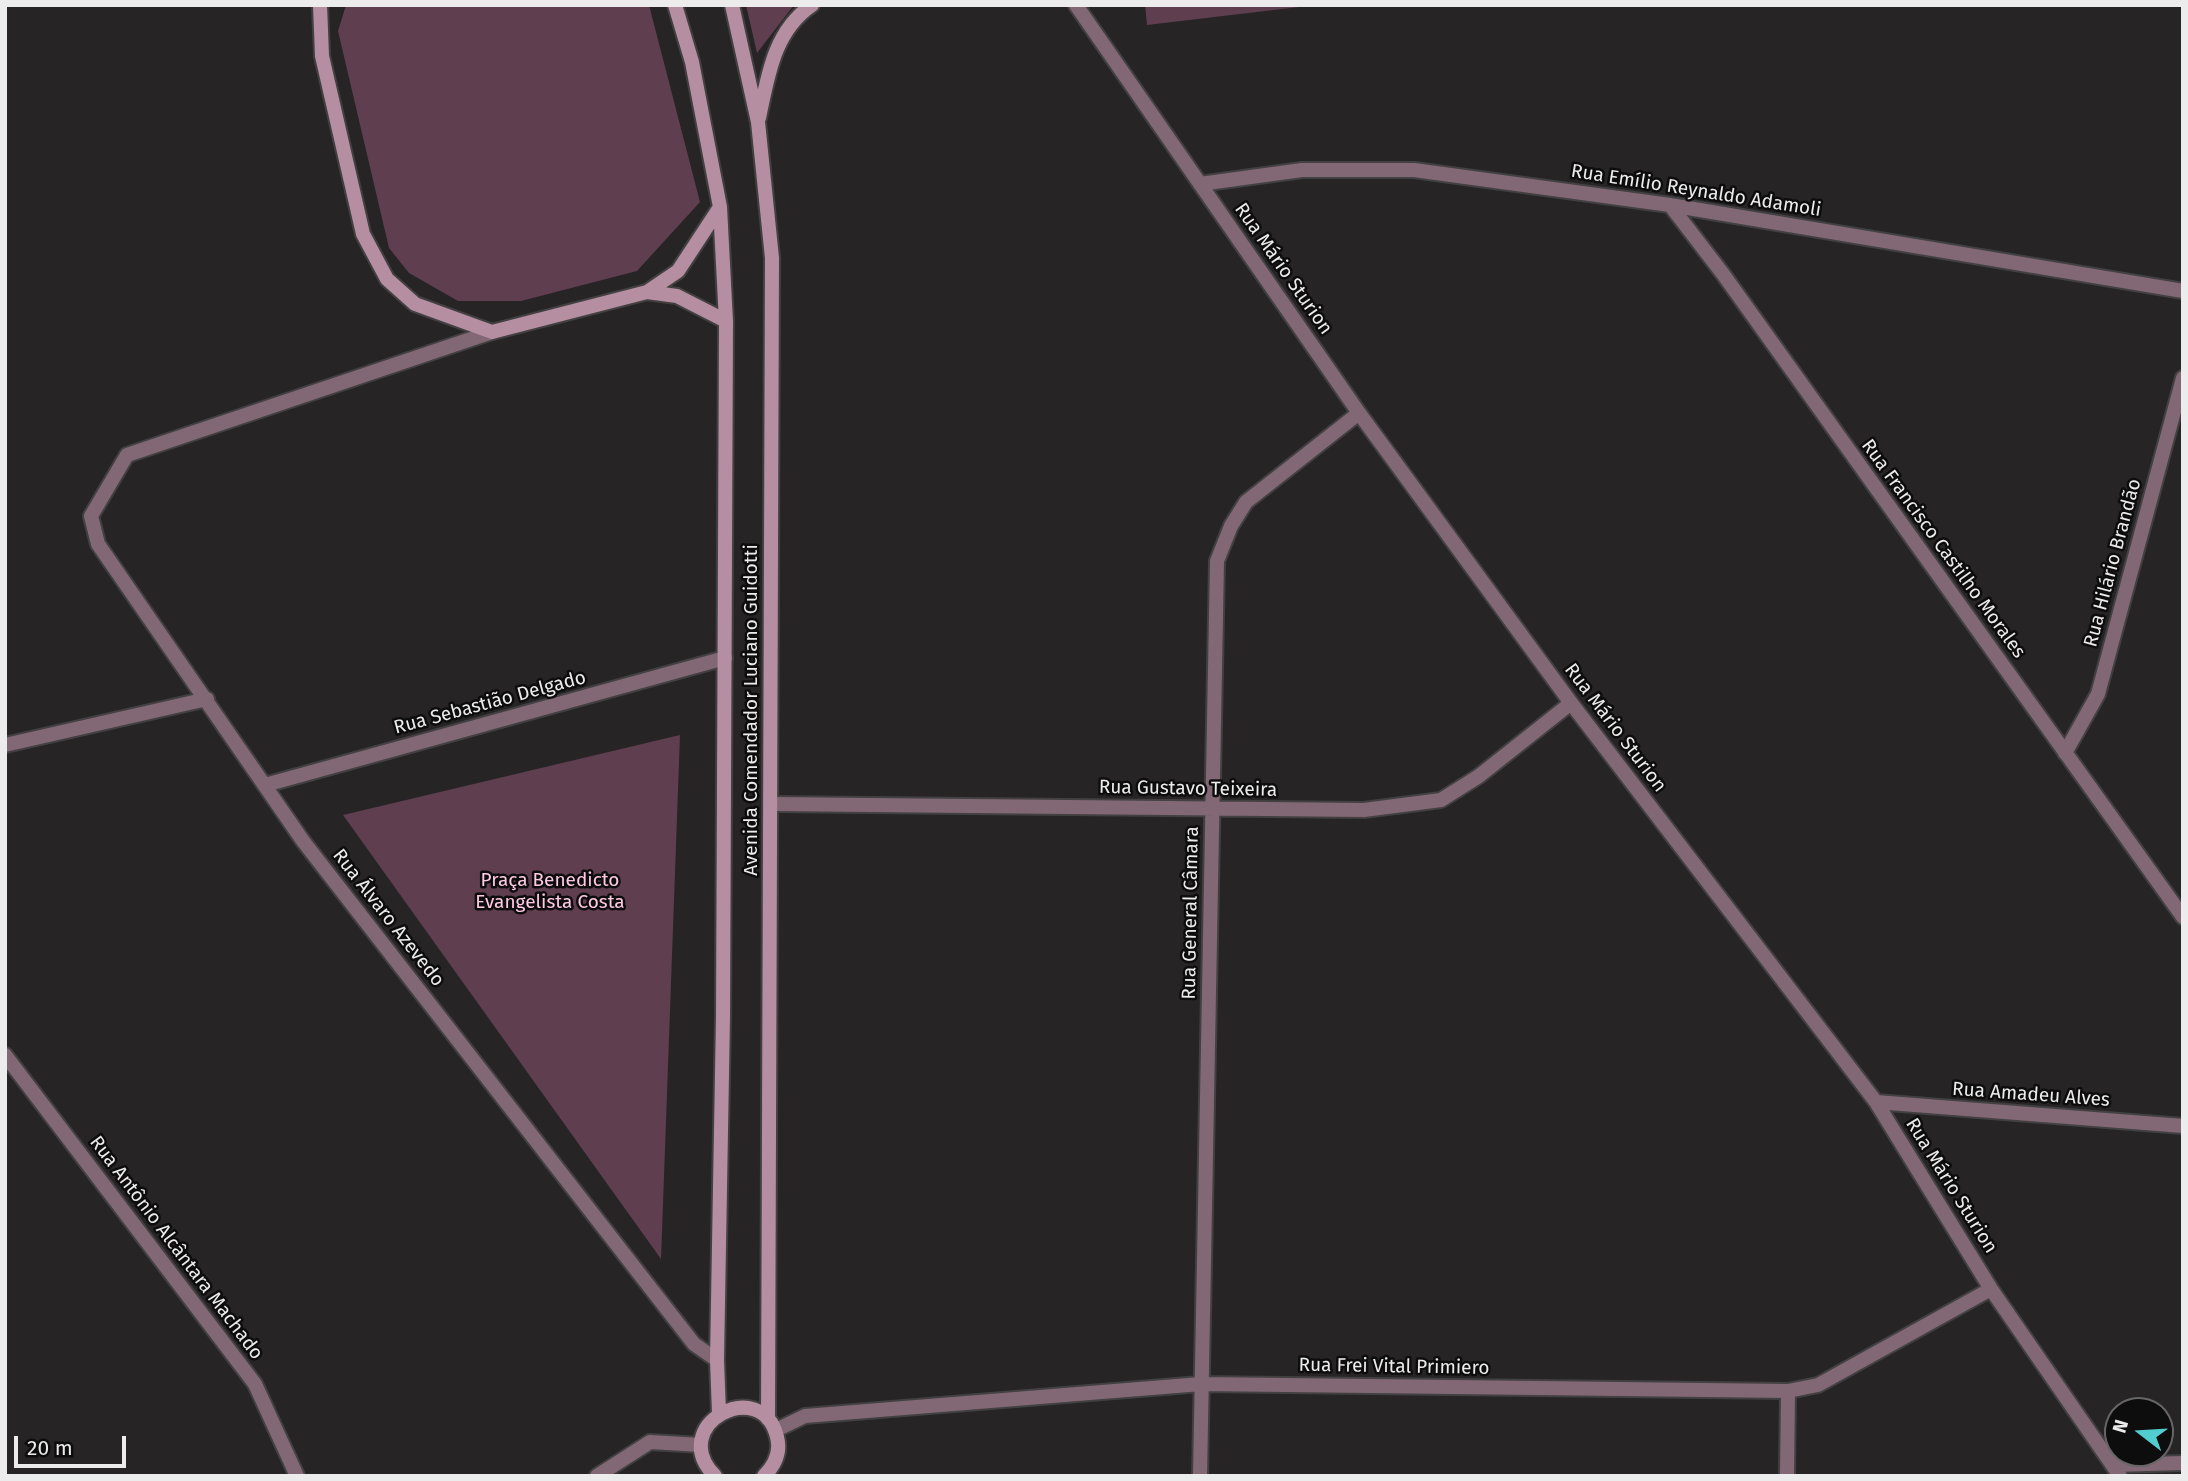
<!DOCTYPE html>
<html>
<head>
<meta charset="utf-8">
<style>
	body { margin:0 }
	#map { position:relative; width:2188px; height:1481px; overflow:hidden; background:#262425; font-family:"Fira Sans",sans-serif }
	canvas { display:block }
	.frame { position:absolute; inset:0; border:7px solid #edecec; pointer-events:none }
	.north { position:absolute; left:2104px; top:1397px; width:70px; height:70px; box-sizing:border-box; background:#0e0d0e; border:2px solid #676667; border-radius:50%; rotate:287deg; font-size:19px; font-weight:700; line-height:28px; text-align:center; color:#edecec }
	.north::after { content:''; display:block; margin:auto; width:24px; height:32px; background:#52cdcf; clip-path:polygon(50% 0,100% 100%,50% 72%,0 100%) }
	.scale { position:absolute; left:14px; top:1436px; width:112px; height:32px; box-sizing:border-box; border:4px solid #edecec; border-top:0; padding-left:9px; font-size:21px; line-height:24px; white-space:nowrap; color:#edecec; -webkit-text-stroke:5px #0e0d0e; paint-order:stroke }
</style>
</head>
<body>
<div id="map">
<canvas width="2188" height="1481"></canvas>
<div class="frame"></div>
<div class="north">N</div>
<div class="scale">20 m</div>
</div>
<script>
const c = document.querySelector('canvas').getContext('2d');
c.lineJoin = 'round';
function fill(path, color) { c.fillStyle = color; c.fill(path, 'evenodd'); }
function trace(path, color, width, dash) { c.strokeStyle = color; c.lineWidth = width; c.lineCap = dash ? 'butt' : 'round'; c.setLineDash(dash || []); c.stroke(path); }
function label(font, color, halo, rows, align = 'center') {
  c.font = font + ' "Fira Sans",sans-serif'; c.lineWidth = 5; c.setLineDash([]); c.textBaseline = 'middle'; c.strokeStyle = halo; c.fillStyle = color; for (const [text, x, y, turn = 0] of rows) {
    c.save(); c.translate(x, y); c.rotate((+turn || 0) * Math.PI / 180); c.textAlign = isNaN(turn) ? turn : align; if (halo) c.strokeText(text, 0, 0); c.fillText(text, 0, 0); c.restore();
  }
}
fill(new Path2D(`
	M346,5h303l51,197 -63,69 -116,30h-63l-49,-28 -20,-25 -51,-217z
	M746,5h48l-37,48z
	M1145,5h171l-169,20z
	M680,735l-19,524 -318,-444z`), '#5f3e4f');
const street = new Path2D(`
	M1076,5l283,408 212,290 305,399 115,187 129,187
	M1200,184l102,-14h112l256,35 513,86
	M1670,205l53,69 460,643
	M492,332l-365,123 -36,61 7,28 205,297 391,503 23,16
	M5,745l202,-46
	M2065,753l33,-59 85,-316
	M265,785l460,-127
	M772,804l592,6 77,-10 38,-24 92,-73
	M5,1055l250,329 42,92
	M1876,1102l307,24
	M776,1430l29,-14 396,-32 587,7 30,-6 173,-96
	M2113,1465l70,-2
	M597,1476l53,-34 51,3
	M1200,1476l17,-915 14,-35 15,-24 113,-89
	M1787,1476l1,-85`);
const secondary = new Path2D(`
	M320,5l2,51 41,178 24,45 28,25 77,28 155,-40 31,-21 42,-64
	M675,5l17,57 28,145 6,114 -3,695 -6,344 2,53
	M732,5l26,117 14,136 -4,1161
	M759,118c9,-43 15,-87 53,-113
	M647,292l30,4 49,25
	M715,1476c-50,-51 47,-102 62,-39 4,15 -2,28 -13,39`);
trace(street, '#424041', 18);
trace(secondary, '#424041', 18);
trace(street, '#816874', 14);
trace(secondary, '#b68ea2', 14);
label('19px', '#edecec', '#0e0d0e', [
	["Rua Emílio Reynaldo Adamoli",1696,191,9],
	["Rua Mário Sturion",1283,269,55],
	["Rua Francisco Castilho Morales",1943,549,54],
	["Rua Hilário Brandão",2113,563,-75],
	["Rua Sebastião Delgado",490,703,-15],
	["Avenida Comendador Luciano Guidotti",752,710,-90],
	["Rua Mário Sturion",1615,728,53],
	["Rua Gustavo Teixeira",1188,789,1],
	["Rua General Câmara",1191,913,-89],
	["Rua Álvaro Azevedo",388,918,52],
	["Rua Amadeu Alves",2031,1095,4],
	["Rua Mário Sturion",1951,1186,58],
	["Rua Antônio Alcântara Machado",176,1248,53],
	["Rua Frei Vital Primiero",1394,1367,1]
]);
label('19px', '#fdc9e3', '#0e0d0e', [
	["Praça Benedicto",550,881],
	["Evangelista Costa",550,903]
]);
</script>
</body>
</html>
